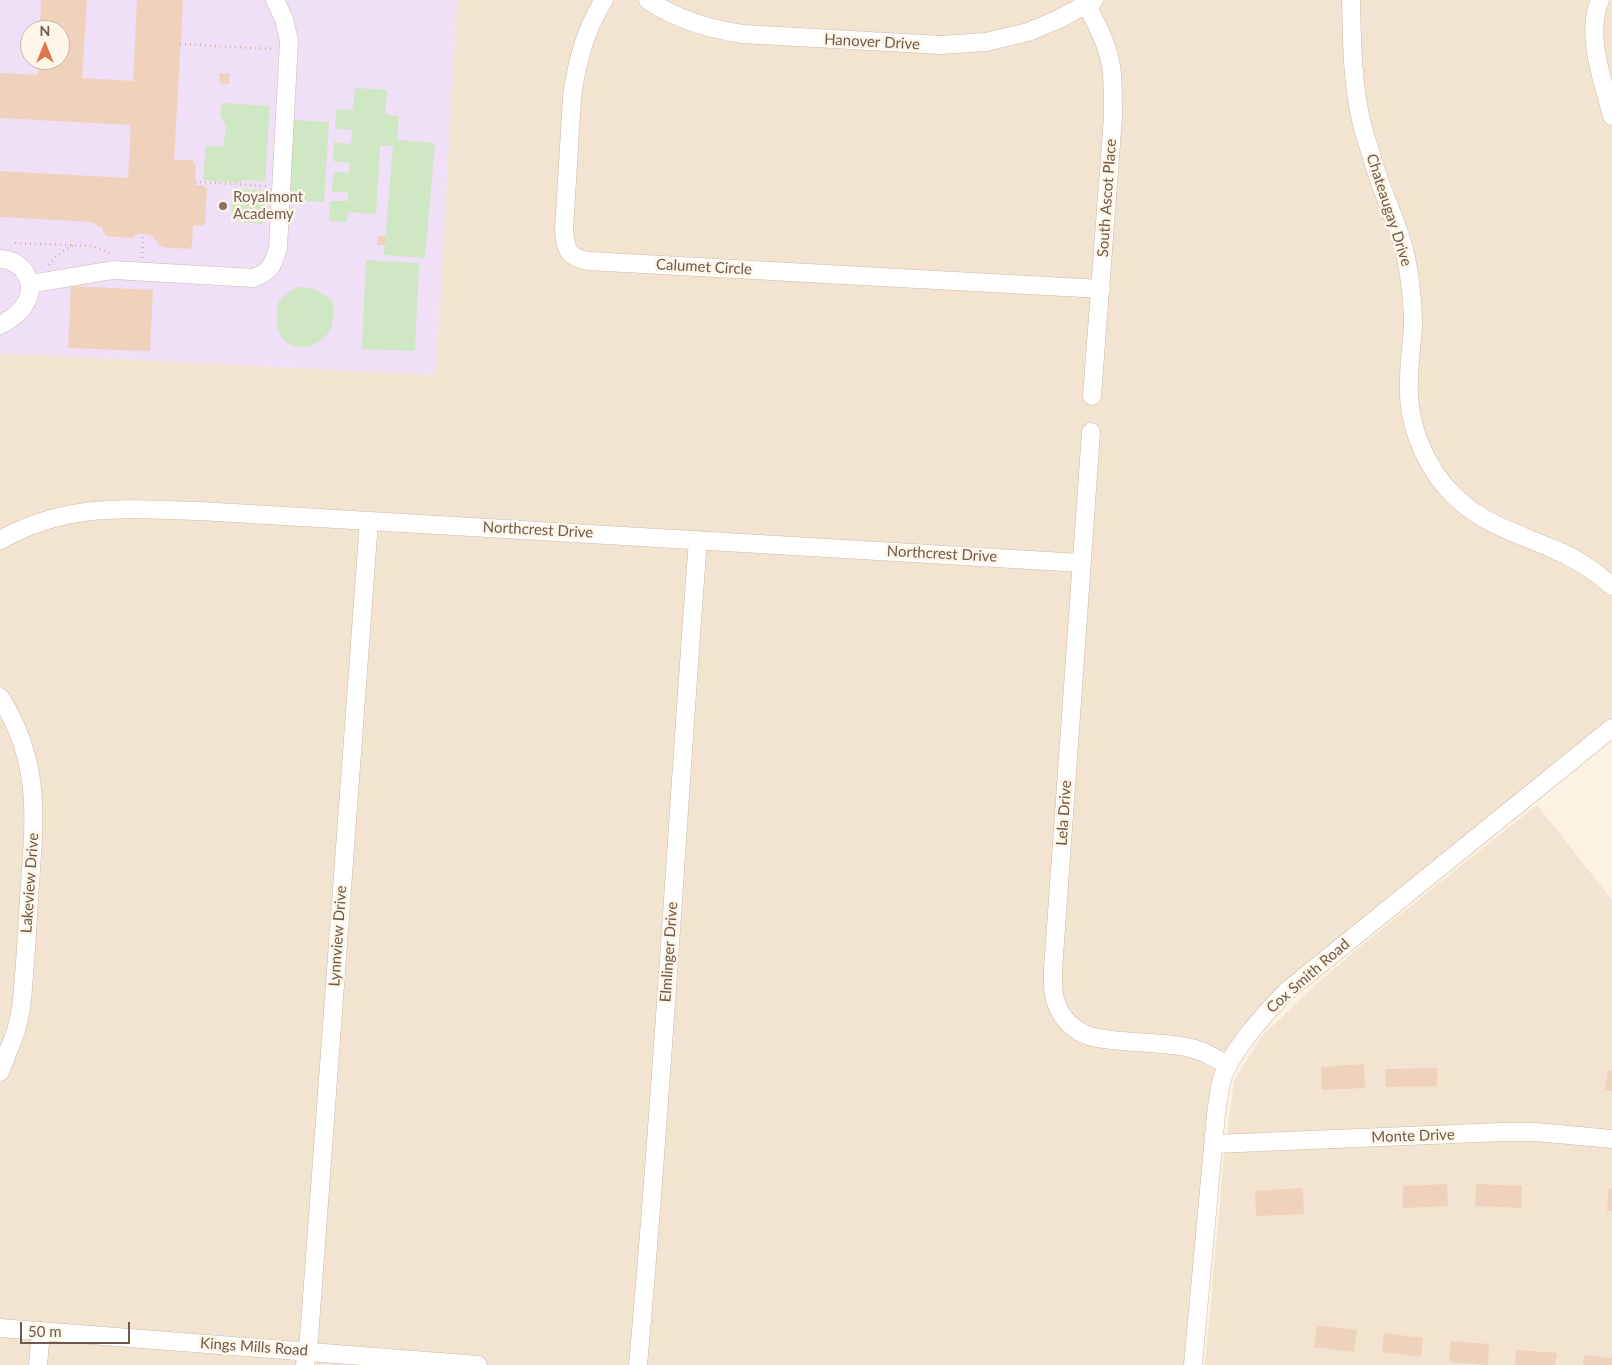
<!DOCTYPE html>
<html>
<head>
<meta charset="utf-8">
<style>
	body { margin:0 }
	#map { position:relative; width:1612px; height:1365px; overflow:hidden; background:#fbf2e2; font-family:Lato,sans-serif }
	canvas { display:block }
	.north { position:absolute; left:20px; top:20px; width:50px; height:50px; box-sizing:border-box; background:#fef6e8; border:1px solid #c6b7a9; border-radius:50%; rotate:0deg; font-size:14px; font-weight:700; line-height:20px; text-align:center; color:#71594a }
	.north::after { content:''; display:block; margin:auto; width:18px; height:22px; background:#df744d; clip-path:polygon(50% 0,100% 100%,50% 72%,0 100%) }
	.scale { position:absolute; left:20px; top:1322px; width:110px; height:22px; box-sizing:border-box; border:2px solid #71594a; border-top:0; padding-left:6px; font-size:15px; line-height:18px; white-space:nowrap; color:#71594a; -webkit-text-stroke:4px #fef6e8; paint-order:stroke }
</style>
</head>
<body>
<div id="map">
<canvas width="1612" height="1365"></canvas>
<div class="north">N</div>
<div class="scale">50 m</div>
</div>
<script>
const c = document.querySelector('canvas').getContext('2d');
c.lineJoin = 'round';
function fill(path, color) { c.fillStyle = color; c.fill(path, 'evenodd'); }
function trace(path, color, width, dash) { c.strokeStyle = color; c.lineWidth = width; c.lineCap = dash ? 'butt' : 'round'; c.setLineDash(dash || []); c.stroke(path); }
function label(font, color, halo, rows, align = 'center') {
  c.font = font + ' Lato,sans-serif'; c.lineWidth = 5; c.setLineDash([]); c.textBaseline = 'middle'; c.strokeStyle = halo; c.fillStyle = color; for (const [text, x, y, turn = 0] of rows) {
    c.save(); c.translate(x, y); c.rotate((+turn || 0) * Math.PI / 180); c.textAlign = isNaN(turn) ? turn : align; if (halo) c.strokeText(text, 0, 0); c.fillText(text, 0, 0); c.restore();
  }
}
fill(new Path2D(`
	M457,0h1155v728l-291,235 -93,102 -35,300h-1193v-1012l436,22z
	M1537,805l75,95v465h-407l19,-208 10,-76 28,-45 58,-55 42,-36z`), '#f2e4d1');
fill(new Path2D(`
	M0,0h457l-21,375 -436,-22zM30,30h30v30h-30z`), '#efdff7');
fill(new Path2D(`
	M355,88l32,2 -2,25 14,1 -2,24 38,3 -10,115 -41,-3 9,-109h-13l-4,68 -28,-2 -1,10 -18,-1 1,-20h18v-9h-16l1,-20 16,1 1,-10 -17,-2 1,-19 17,2 1,-14 -17,-1 1,-20 17,1z
	M222,103l48,3 -5,75 -23,-1v3l-39,-3 3,-34 18,1c-1,-15 8,-18 -4,-31z
	M293,120l36,2 -5,80 -36,-2z
	M239,189l26,2 -2,33 -22,-2 -10,-8 2,-20z
	M366,260l53,3 -4,88 -53,-2z
	M298,287c15,0 24,5 35,15 0,7 1,16 -1,23 -7,22 -41,32 -52,9 -5,-10 -3,-21 -2,-31l8,-9z`), '#cfe7c2');
fill(new Path2D(`
	M41,0h46l-5,78 51,3 4,-81h46l-9,160h18l4,5 -1,20h8l4,4 -2,34 -3,3 -9,-1 -1,21 -4,3 -26,-2 -10,-11 -9,-2h-5l-6,4 -25,-2 -4,-4v-4l-5,-1 -5,-5 -93,-5v-46l128,7 3,-53 -131,-7v-45l38,2v-15h22v-30h-20z
	M220,73l10,1 -1,10 -10,-1z
	M377,236h9v9h-9z
	M71,286l82,4 -3,61 -82,-3z
	M1364,1064l1,24 -43,2 -1,-23z
	M1437,1068v18l-51,1 -1,-18z
	M1608,1070l4,1v20l-7,-1z
	M1447,1184l1,22 -45,2v-22z
	M1476,1184l46,2 -1,22 -46,-2z
	M1303,1188l1,26 -48,2 -1,-25z
	M1609,1188l3,1v22h-5z
	M1317,1325l40,5 -3,22 -40,-5z
	M1384,1333l39,5 -2,19 -39,-5z
	M1451,1341l38,3 -1,21 -39,-3z
	M1516,1350l41,3 -2,12h-40z
	M1584,1355l28,3v7h-29z`), '#efd2bb');
const minor = new Path2D(`
	M604,0c-19,30 -27,62 -32,97l-8,133c2,19 3,27 24,31l513,28
	M648,0c29,20 61,29 95,34l198,11 45,-3 42,-10 31,-13 35,-19
	M1084,0c12,23 26,47 28,74 1,14 1,29 1,43l-21,279
	M1351,0c1,40 1,81 10,120 3,14 8,27 12,41 10,36 29,69 35,107 3,19 5,38 5,57 -1,19 -4,37 -4,56 -2,38 12,76 36,105 29,35 66,45 106,62 23,9 43,22 61,38
	M1600,0c-15,34 3,81 12,116
	M0,259c22,1 36,21 27,42 -6,11 -16,19 -27,24
	M30,284l83,-14 141,8c17,-7 19,-13 24,-30l11,-207 -5,-22 -9,-19
	M1091,432l-38,538c0,12 -1,24 4,35 5,14 18,26 32,31 30,8 66,5 97,11 15,2 28,11 42,18
	M0,540c69,-38 125,-31 200,-29l881,52
	M0,697c43,67 34,126 29,201 -2,37 -4,74 -8,111l-5,22 -16,41
	M1214,1144l289,-12h33l76,7
	M0,1328l478,37
	M38,1365l3,-34
	M305,1365l4,-27 60,-817
	M638,1365c25,-275 39,-550 60,-825
	M1193,1365l23,-251c2,-12 3,-24 6,-35 9,-28 44,-67 65,-88l325,-263`);
trace(minor, '#cbbaa9', 19);
trace(new Path2D(`
	M180,44l94,5
	M195,182l71,4
	M15,243l77,3 20,8
	M142,258l1,-24
	M49,265l6,-8 18,-12`), '#d3b59f', 2.5, [1, 4]);
trace(minor, '#fff', 18);
for (const [x, y, r, color] of [
	[223,206,5,"#8d6e63"]
]) { const dot = new Path2D(); dot.arc(x, y, r, 0, 2 * Math.PI); c.fillStyle = color; c.fill(dot); trace(dot, '#fef6e8', 2); }
label('15px', '#71594a', '#fef6e8', [
	["Hanover Drive",872,42,3],
	["South Ascot Place",1107,198,-86],
	["Chateaugay Drive",1389,210,72],
	["Calumet Circle",704,267,3],
	["Northcrest Drive",538,530,3],
	["Northcrest Drive",942,554,3],
	["Lela Drive",1064,813,-86],
	["Lakeview Drive",30,883,-86],
	["Lynnview Drive",338,936,-86],
	["Elmlinger Drive",669,952,-86],
	["Cox Smith Road",1308,976,-41],
	["Monte Drive",1413,1136,-2],
	["Kings Mills Road",254,1347,4]
]);
label('15px', '#785e54', '#fef6e8', [
	["Royalmont",233,197],
	["Academy",233,214]
], 'left');
</script>
</body>
</html>
